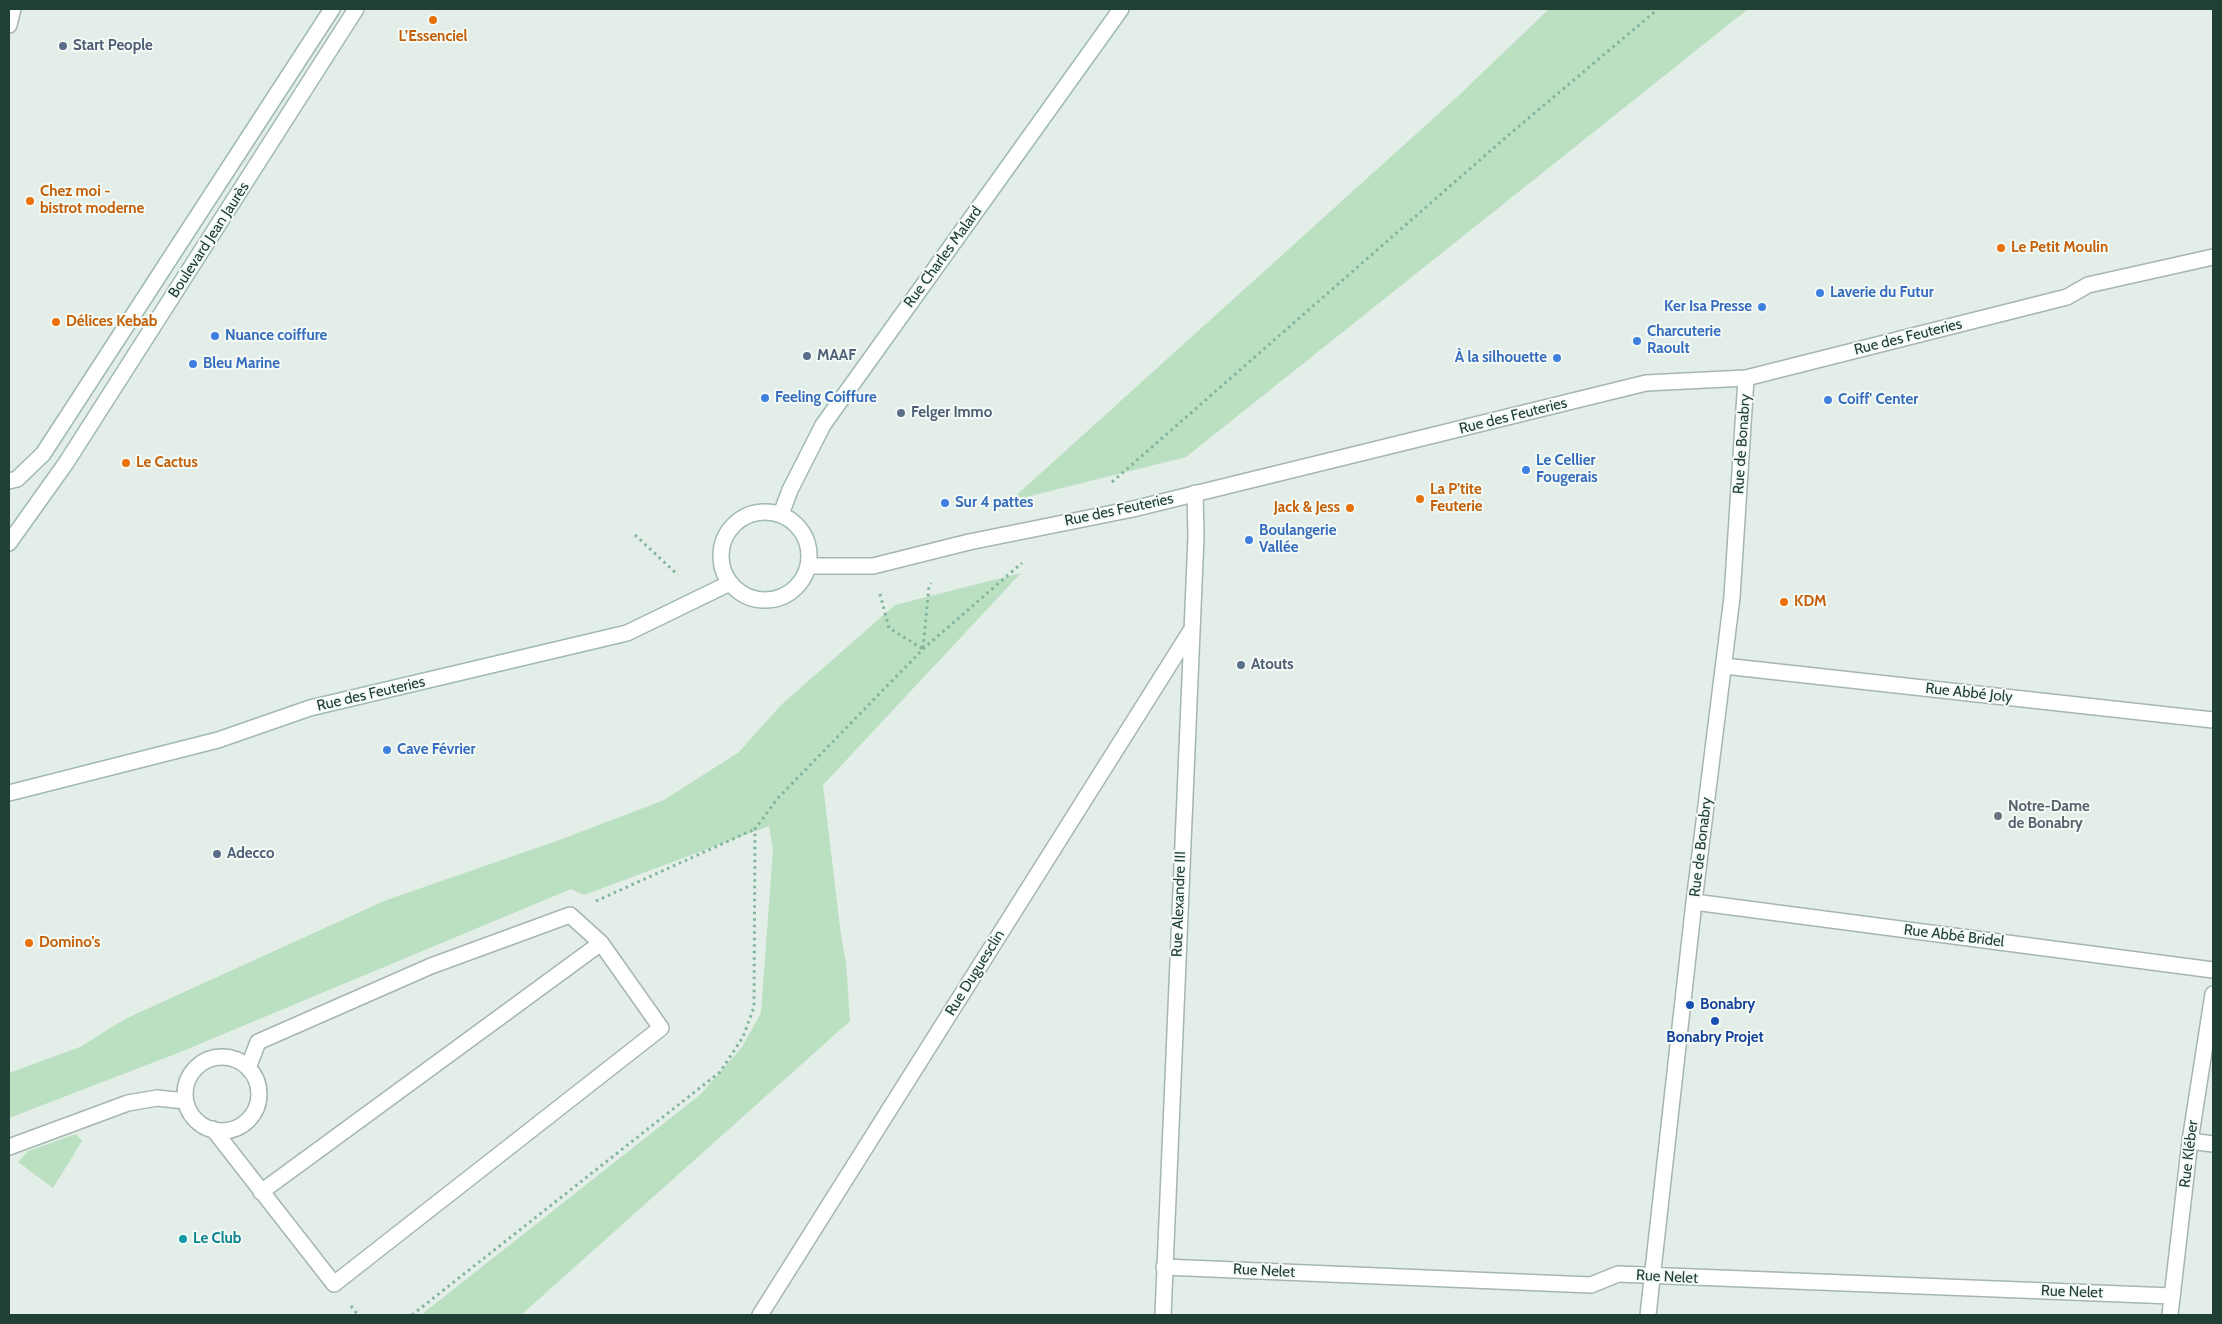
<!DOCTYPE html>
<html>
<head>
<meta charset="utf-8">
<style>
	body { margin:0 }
	#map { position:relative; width:2222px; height:1324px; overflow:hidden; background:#e3eee8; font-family:Cabin,sans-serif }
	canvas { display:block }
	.frame { position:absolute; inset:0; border:10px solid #214035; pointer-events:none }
</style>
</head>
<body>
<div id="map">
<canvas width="2222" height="1324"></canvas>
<div class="frame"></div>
</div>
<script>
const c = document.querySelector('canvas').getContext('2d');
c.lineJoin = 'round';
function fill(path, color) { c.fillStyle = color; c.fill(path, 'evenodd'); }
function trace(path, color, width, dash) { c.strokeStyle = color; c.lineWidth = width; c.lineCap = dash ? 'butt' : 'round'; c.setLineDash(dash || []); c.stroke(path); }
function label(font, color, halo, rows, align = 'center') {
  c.font = font + ' Cabin,sans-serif'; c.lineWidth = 4; c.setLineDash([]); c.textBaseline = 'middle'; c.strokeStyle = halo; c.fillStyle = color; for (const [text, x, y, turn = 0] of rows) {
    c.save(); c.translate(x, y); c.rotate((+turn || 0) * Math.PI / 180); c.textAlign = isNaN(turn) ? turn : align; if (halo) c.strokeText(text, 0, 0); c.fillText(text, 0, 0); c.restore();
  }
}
fill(new Path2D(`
	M1549,9h199l-562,448 -176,44 447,-404z
	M1021,573l-198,212 18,151 5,26 4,59 -329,294h-100l280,-221 41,-47 19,-34 12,-164 -4,-23 -185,69 -13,-6 -388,162 -174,67v-45l71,-26 45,-28 259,-118 181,-63 99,-38 75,-48 42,-47 114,-100z
	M76,1134l6,7 -29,47 -35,-26 10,-11z`), '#bae0c1');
const service = new Path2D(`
	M185 1094a37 37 0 1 1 74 0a37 37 0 1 1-74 0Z
	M213,1129l121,155 327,-256 -60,-85 -31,-28 -139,51 -173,76 -10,26
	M9,1147l119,-44 29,-5 28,3
	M261,1192l340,-249`);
const minor = new Path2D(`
	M9,25l4,-16
	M1724,666l489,54
	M1694,902l519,68
	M2190,1141l23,3
	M1164,1267l427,18 27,-11 554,22
	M760,1315l430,-683
	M1163,1315l33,-778 -1,-44
	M1648,1315l46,-413 38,-305 14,-219`);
const tertiary = new Path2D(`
	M1133,509l513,-126 100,-5 321,-81 21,-12 125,-28
	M809,566h64l96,-24
	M2170,1315l20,-174 23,-147`);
const secondary = new Path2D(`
	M9,481l8,-2 26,-25 289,-445
	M721 556a44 44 0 1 1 88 0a44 44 0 1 1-88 0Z
	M781,514l9,-24 33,-65 298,-416
	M9,543l57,-80 290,-454
	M9,793l209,-53 92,-32 317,-75 103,-50`);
trace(service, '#a5b6af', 18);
trace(minor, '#a5b6af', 18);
trace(tertiary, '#a5b6af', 18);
trace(secondary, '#a0baaf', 18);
trace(new Path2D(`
	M1112,482l393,-344 153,-129
	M635,535l43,40
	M880,594l9,34 34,21
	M923,648l6,-62 2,-3
	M596,901l159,-72
	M351,1306l7,9
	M412,1315l308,-243 23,-35 11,-30 1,-178 23,-31 145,-149 99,-86`), '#81b39f', 3, [2.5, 4]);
trace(service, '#fff', 15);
trace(minor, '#fff', 15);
trace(tertiary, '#fff', 15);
trace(secondary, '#fff', 15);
const tertiaryBridge = new Path2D(`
	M969,542l164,-33`);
trace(tertiaryBridge, '#a5b6af', 18, []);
trace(tertiaryBridge, '#fff', 15);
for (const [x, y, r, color] of [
	[433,20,5,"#e8710a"],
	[63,46,5,"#5c6f8a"],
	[30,201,5,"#e8710a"],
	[2001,248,5,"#e8710a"],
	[1820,293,5,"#3f7fe0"],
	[1762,307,5,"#3f7fe0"],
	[56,322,5,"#e8710a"],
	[215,336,5,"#3f7fe0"],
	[1637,341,5,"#3f7fe0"],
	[807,356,5,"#5c6f8a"],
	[1557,358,5,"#3f7fe0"],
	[193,364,5,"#3f7fe0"],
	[765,398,5,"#3f7fe0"],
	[1828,400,5,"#3f7fe0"],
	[901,413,5,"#5c6f8a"],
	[126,463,5,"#e8710a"],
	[1526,470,5,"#3f7fe0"],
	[1420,499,5,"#e8710a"],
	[945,503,5,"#3f7fe0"],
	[1350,508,5,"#e8710a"],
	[1249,540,5,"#3f7fe0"],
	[1784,602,5,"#e8710a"],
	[1241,665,5,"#5c6f8a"],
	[387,750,5,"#3f7fe0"],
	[1998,816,5,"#6b7280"],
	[217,854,5,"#5c6f8a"],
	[29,943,5,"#e8710a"],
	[1690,1005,5,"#1a4fb4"],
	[1715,1021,5,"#1a4fb4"],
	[183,1239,5,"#0f9aa8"]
]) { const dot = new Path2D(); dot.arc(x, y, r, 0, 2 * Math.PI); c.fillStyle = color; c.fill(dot); trace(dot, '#f4faf6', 2); }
label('bold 15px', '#c56008', '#f4faf6', [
	["L’Essenciel",433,37,"center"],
	["Chez moi -",40,192],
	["bistrot moderne",40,209],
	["Le Petit Moulin",2011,248],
	["Délices Kebab",66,322],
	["Le Cactus",136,463],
	["La P'tite",1430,490],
	["Feuterie",1430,507],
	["Jack & Jess",1340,508,"right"],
	["KDM",1794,602],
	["Domino's",39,943]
], 'left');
label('bold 15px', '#4e5e75', '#f4faf6', [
	["Start People",73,46],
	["MAAF",817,356],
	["Felger Immo",911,413],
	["Atouts",1251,665],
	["Adecco",227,854]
], 'left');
label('15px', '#214035', '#f4faf6', [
	["Boulevard Jean Jaurès",209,240,-57],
	["Rue Charles Malard",943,257,-54],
	["Rue des Feuteries",1908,337,-14],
	["Rue des Feuteries",1513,416,-14],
	["Rue de Bonabry",1742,444,-86],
	["Rue des Feuteries",1119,510,-12],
	["Rue Abbé Joly",1969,693,6],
	["Rue des Feuteries",371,694,-13],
	["Rue de Bonabry",1701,847,-83],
	["Rue Alexandre III",1179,904,-88],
	["Rue Abbé Bridel",1954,936,7],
	["Rue Duguesclin",975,973,-58],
	["Rue Kléber",2189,1154,-83],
	["Rue Nelet",1264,1271,3],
	["Rue Nelet",1667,1277,3],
	["Rue Nelet",2072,1292,2]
]);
label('bold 15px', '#366cbe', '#f4faf6', [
	["Laverie du Futur",1830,293],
	["Ker Isa Presse",1752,307,"right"],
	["Charcuterie",1647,332],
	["Raoult",1647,349],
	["Nuance coiffure",225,336],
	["À la silhouette",1547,358,"right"],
	["Bleu Marine",203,364],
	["Feeling Coiffure",775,398],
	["Coiff' Center",1838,400],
	["Le Cellier",1536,461],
	["Fougerais",1536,478],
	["Sur 4 pattes",955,503],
	["Boulangerie",1259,531],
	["Vallée",1259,548],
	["Cave Février",397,750]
], 'left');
label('bold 15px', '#5b616d', '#f4faf6', [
	["Notre-Dame",2008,807],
	["de Bonabry",2008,824]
], 'left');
label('bold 15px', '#164399', '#f4faf6', [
	["Bonabry",1700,1005],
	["Bonabry Projet",1715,1038,"center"]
], 'left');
label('bold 15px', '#0d838f', '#f4faf6', [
	["Le Club",193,1239]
], 'left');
</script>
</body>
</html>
